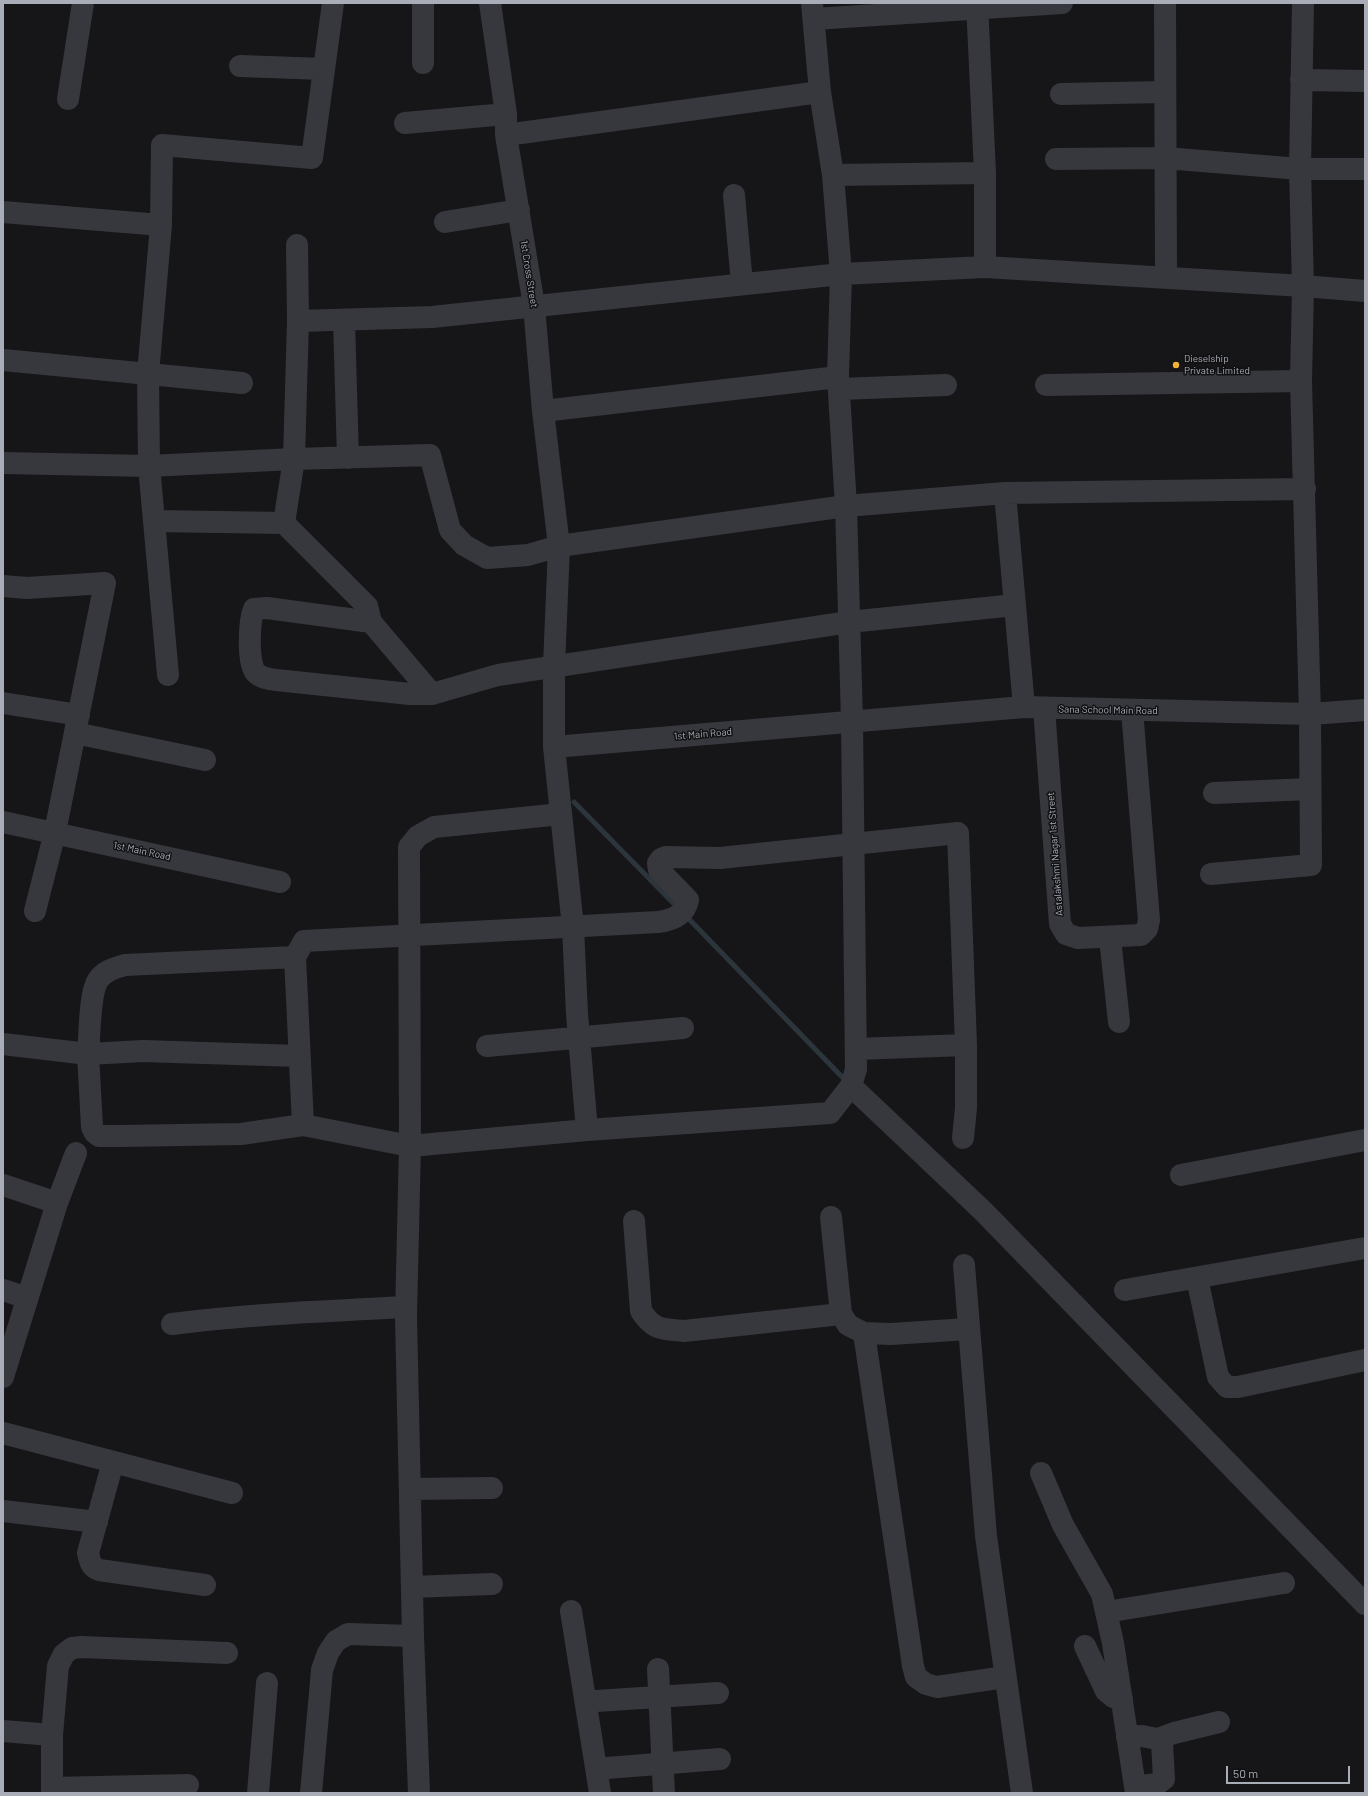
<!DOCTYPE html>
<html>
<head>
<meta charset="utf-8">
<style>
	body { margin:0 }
	#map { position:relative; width:1368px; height:1796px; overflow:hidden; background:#161618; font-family:Barlow,sans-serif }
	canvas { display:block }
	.frame { position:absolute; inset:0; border:4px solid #a8adb8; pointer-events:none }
	.scale { position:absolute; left:1226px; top:1766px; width:124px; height:18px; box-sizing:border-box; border:2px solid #a8adb8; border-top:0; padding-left:5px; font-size:12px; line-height:14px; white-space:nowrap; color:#a8adb8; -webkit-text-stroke:3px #111113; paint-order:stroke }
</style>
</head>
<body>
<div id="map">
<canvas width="1368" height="1796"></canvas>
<div class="frame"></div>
<div class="scale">50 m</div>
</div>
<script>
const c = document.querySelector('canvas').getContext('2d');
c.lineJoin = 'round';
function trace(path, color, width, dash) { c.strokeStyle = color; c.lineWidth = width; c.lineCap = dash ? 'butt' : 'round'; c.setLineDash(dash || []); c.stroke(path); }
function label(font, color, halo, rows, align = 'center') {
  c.font = font + ' Barlow,sans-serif'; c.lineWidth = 3; c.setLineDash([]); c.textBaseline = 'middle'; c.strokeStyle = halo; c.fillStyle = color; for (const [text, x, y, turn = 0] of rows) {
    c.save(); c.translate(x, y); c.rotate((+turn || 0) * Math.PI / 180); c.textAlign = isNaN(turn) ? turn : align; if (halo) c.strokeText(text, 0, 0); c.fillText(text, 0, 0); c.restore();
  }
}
trace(new Path2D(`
	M574,802l105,107
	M686,916l160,165`), '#2c353c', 5);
trace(new Path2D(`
	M423,3v60
	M490,3l16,111v21l28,171 9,105 16,135 -5,120v81l19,180 4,87 10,116
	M812,3l8,89 13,83 8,99 -3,103 8,129 159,-13 19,214
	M977,3l8,170v94
	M1165,3l1,274
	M814,19l248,-16
	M240,66l84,3
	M1301,80l64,1
	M1061,94l104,-2
	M68,99l15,-96
	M405,123l101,-9
	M506,135l314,-43
	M1056,159l109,-1 135,11h65
	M833,175l152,-2
	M734,195l8,89
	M3,212l158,13
	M445,222l74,-12
	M344,320l4,138
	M298,321l134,-4 409,-43 144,-7 318,19 62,5
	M3,360l239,23
	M1046,385l255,-4
	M839,389l107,-4
	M543,411l295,-34
	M3,463l146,3 145,-7 136,-4 20,75 14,15 23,13 41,-3 31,-9 287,-40 6,216 4,347 -5,17 -21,27 -243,17 -177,16 -107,-21 -62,9 -120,2h-22l-4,-3 -3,-6 -4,-73 55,-3 156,5
	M1005,493l300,-4
	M154,521l130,2 83,83 4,16 61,72
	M284,523l10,-64 4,-138 -1,-76
	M3,586l24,2 78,-5 -50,249 -20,79
	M371,622l-104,-14 -13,1c-5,12 -7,54 2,64 5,5 13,6 20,7l134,14h22l66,-19 351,-53 166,-17
	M168,675l-19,-209 -1,-92 13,-149 1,-80 150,13 21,-155
	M3,703l76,12
	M1044,708l16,216 6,10 12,4 63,-3 6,-6 2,-9 -17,-210
	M75,733l130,27
	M554,747l470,-40 286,7 55,-4
	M1214,793l96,-4
	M3,822l277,60
	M1211,874l100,-9 -1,-151 -9,-333 2,-95 -3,-117 3,-166
	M1110,938l9,84
	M3,1044l85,10c2,-18 1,-60 10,-74 7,-10 18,-12 27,-15l170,-8
	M487,1046l196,-18
	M851,1086l133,126 381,392
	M303,1125l-8,-168 9,-16 354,-19c15,-2 27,-7 30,-22l-29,-30 -1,-7 3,-4 5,-2 54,1 238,-25 8,212 -110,4
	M963,1138l3,-30v-63
	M1181,1175l184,-35
	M3,1185l54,18
	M831,1217l10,97
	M634,1221l7,90c13,20 22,18 43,20l157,-17 7,11 16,8 27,1 77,-5
	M964,1265l22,271 36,257
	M1197,1278l21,99 9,10h11l127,-27
	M3,1290l24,8
	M1125,1290l240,-42
	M172,1324c78,-10 156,-13 234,-17
	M864,1333l49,333 3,11 10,7 11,3 68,-10
	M3,1377l54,-174 19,-50
	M3,1433l229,60
	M113,1462l-25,91c2,9 3,14 11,17l106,15
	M1041,1473l22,52 39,69 11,49 23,150
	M410,1489l82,-1
	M3,1511l94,11
	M412,1587l80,-3
	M571,1611l29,182
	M1106,1612l178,-29
	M1085,1646l21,45 7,6 9,2
	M658,1669l6,124
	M596,1701l122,-8
	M3,1731l49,4
	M1127,1737l15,-1 20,4
	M607,1768l113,-9
	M1135,1787l22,-3 7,-5 -2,-36 1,-6 11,-4 45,-11
	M52,1788l136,-3
	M52,1793v-58l6,-69 6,-12 8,-6 10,-1 145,6
	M258,1793l9,-110
	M311,1793l11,-123 6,-17 8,-12 12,-7 65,2
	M419,1793l-6,-157 -7,-320 4,-170 -1,-299 9,-11 16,-9 127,-13`), '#37383d', 22);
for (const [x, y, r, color] of [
	[1176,365,4,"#f2b134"]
]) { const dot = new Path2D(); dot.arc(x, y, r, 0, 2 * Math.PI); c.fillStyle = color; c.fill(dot); trace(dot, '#111113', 1.5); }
label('10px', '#a8adb8', '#111113', [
	["1st Cross Street",529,274,81],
	["Sana School Main Road",1108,710,1],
	["1st Main Road",703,734,-5],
	["1st Main Road",142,851,12],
	["Astalakshmi Nagar 1st Street",1055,854,-94]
]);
label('10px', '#a8adb8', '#111113', [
	["Dieselship",1184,359],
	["Private Limited",1184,371]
], 'left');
</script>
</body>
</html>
